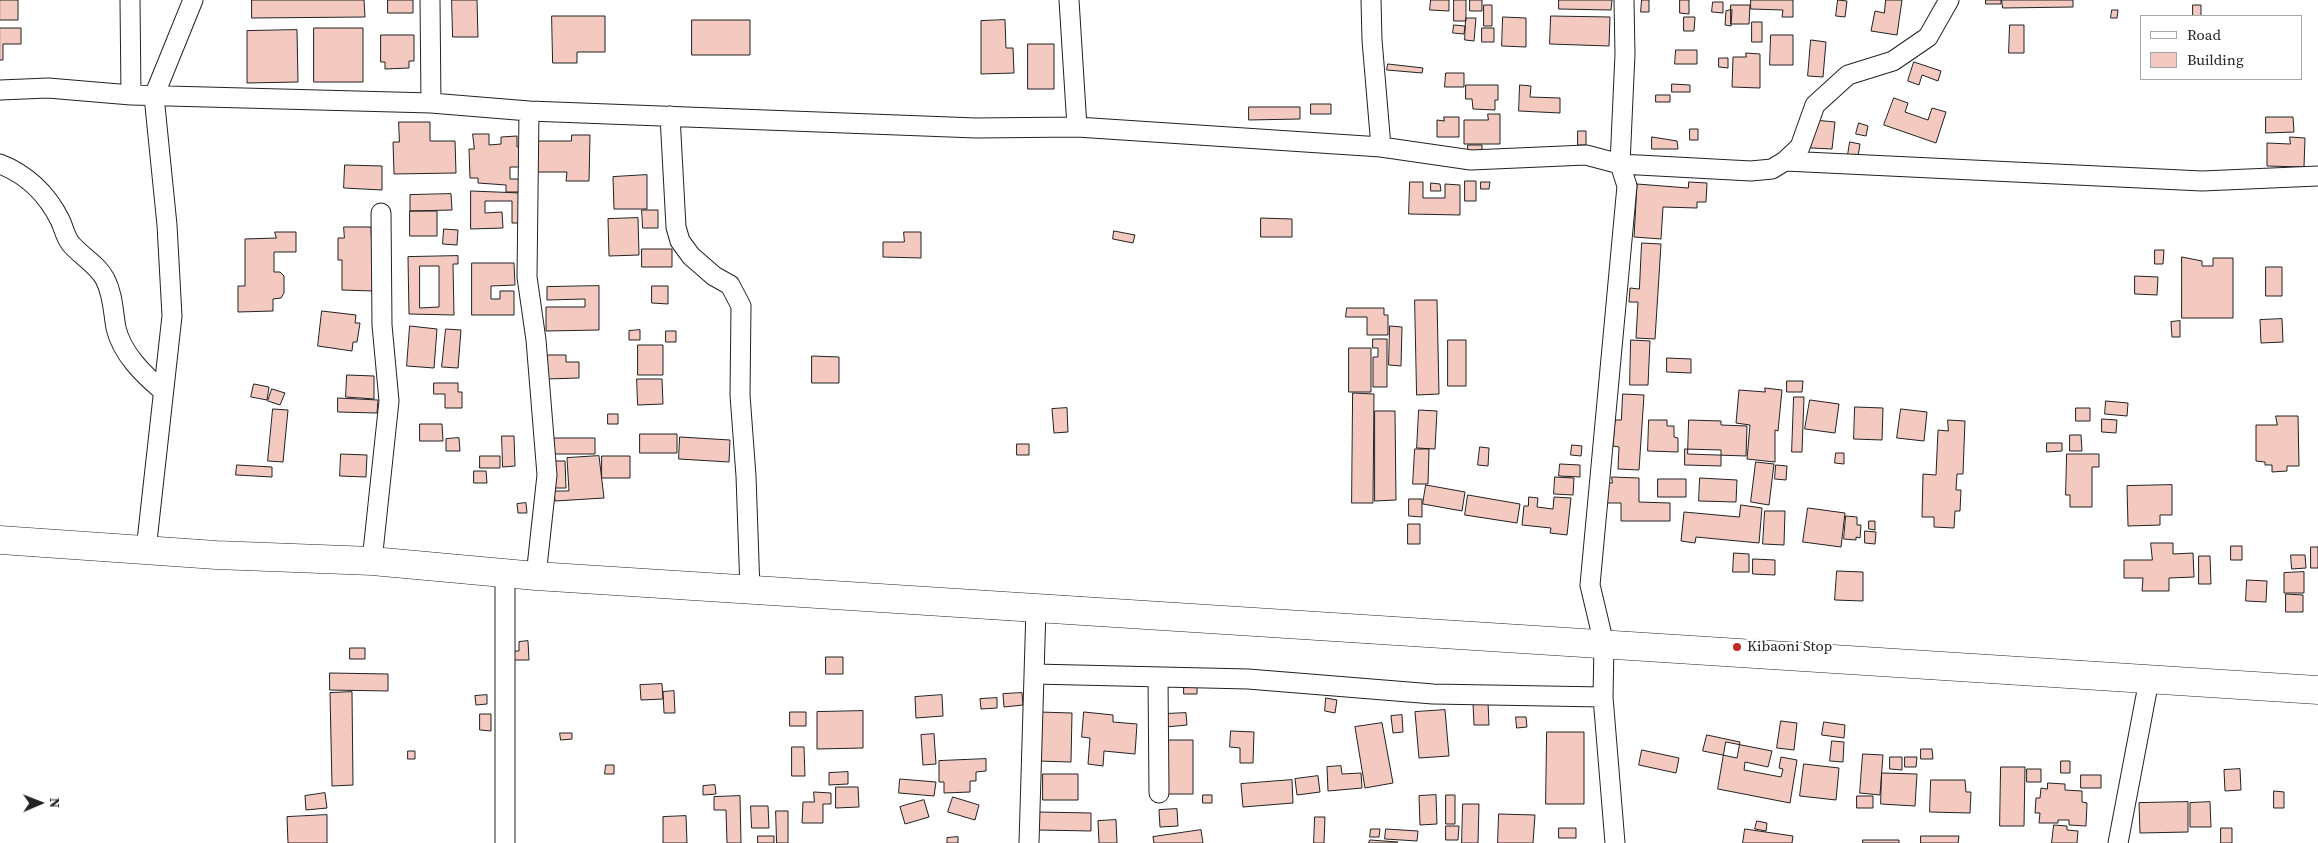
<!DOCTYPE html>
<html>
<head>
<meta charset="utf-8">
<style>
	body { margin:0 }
	#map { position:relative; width:2318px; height:843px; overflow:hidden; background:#fff; font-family:"Source Serif 4",serif }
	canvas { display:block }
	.legend { position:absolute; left:2140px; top:15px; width:162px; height:65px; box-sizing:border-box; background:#fff; border:1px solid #a7a7a7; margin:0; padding:6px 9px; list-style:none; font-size:15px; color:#222 }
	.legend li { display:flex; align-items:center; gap:10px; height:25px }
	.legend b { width:25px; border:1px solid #a7a7a7 }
	.north { position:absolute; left:15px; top:778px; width:50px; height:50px; -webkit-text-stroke:4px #fff; paint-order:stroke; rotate:89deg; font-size:14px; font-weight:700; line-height:20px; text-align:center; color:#222 }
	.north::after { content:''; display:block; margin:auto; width:18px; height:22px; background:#222; clip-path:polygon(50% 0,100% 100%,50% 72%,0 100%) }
</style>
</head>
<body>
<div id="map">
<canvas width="2318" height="843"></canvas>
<ul class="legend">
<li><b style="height:6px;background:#fff"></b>Road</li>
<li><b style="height:14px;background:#f3c9c0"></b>Building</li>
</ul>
<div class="north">N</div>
</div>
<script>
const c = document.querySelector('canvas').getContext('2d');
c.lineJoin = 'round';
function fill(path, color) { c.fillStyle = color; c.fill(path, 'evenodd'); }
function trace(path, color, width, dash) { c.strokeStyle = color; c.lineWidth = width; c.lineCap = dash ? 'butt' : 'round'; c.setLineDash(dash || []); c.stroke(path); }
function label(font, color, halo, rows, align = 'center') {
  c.font = font + ' "Source Serif 4",serif'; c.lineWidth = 4; c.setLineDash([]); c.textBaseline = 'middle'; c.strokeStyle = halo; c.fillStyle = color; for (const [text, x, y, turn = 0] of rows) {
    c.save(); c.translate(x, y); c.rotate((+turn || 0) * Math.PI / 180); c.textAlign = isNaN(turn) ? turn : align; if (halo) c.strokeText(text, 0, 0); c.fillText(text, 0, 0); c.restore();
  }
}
const building = new Path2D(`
	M0,0h18v20h-18z
	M252,0h112l1,17 -113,1z
	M388,0h25v13h-25z
	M452,0h25l1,37h-25z
	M1431,0h18v11l-19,-1z
	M1454,0h12v21h-12z
	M1470,0h12v11h-12z
	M1559,0h53l-1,10 -52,-1z
	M1642,0h7v12h-8z
	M1680,0h9v14l-9,-1z
	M1751,0h42v17h-11l1,-7 -32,-1z
	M1838,0l9,1 -2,16 -9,-1z
	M1886,0h16l-5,35 -26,-4 4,-20 9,2z
	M1986,0h15v4h-15z
	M2002,0h71v7l-70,1z
	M1713,2h10v11l-11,-1z
	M1484,5h8v21h-8z
	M1731,5h19l-1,19h-18z
	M2193,5h8v11h-8z
	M1732,10l-1,16 -6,-1 1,-14z
	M2112,10h6l-1,8h-6z
	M552,16h53v36h-28v11h-24z
	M1551,16l59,1 -1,29 -59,-2z
	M1503,17l23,1v29l-24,-1z
	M1684,17h11l-1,14h-10z
	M1466,18h10l-2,23 -9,-1z
	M692,20h58v35h-58z
	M1005,20l1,28h7l1,25 -33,1v-53z
	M1752,22h10v20h-10z
	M1454,25l11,1 -1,8 -11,-1z
	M2010,25h14v28h-15z
	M0,28h21v16h-18v16h-3z
	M314,28h49v54h-49z
	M1482,28h12v14h-12z
	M297,30l1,52 -51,1v-52z
	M381,35h33v26h-5v7l-24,1v-7h-4z
	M1771,35h22v30h-23z
	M1811,40l15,2 -3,35 -15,-1z
	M1028,44h26v45h-26z
	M1676,50h21v14h-22z
	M1746,53l14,1v34l-28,-1 1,-30h13z
	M1719,58h9v10l-9,-1z
	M1914,62l27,9 -3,10 -16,-6 -3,10 -11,-4z
	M1388,64l35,4 -1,5 -35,-3z
	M1446,73h18v14h-19z
	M1672,84l18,1v7h-18z
	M1466,85h32v15h-3v10l-22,-1 -1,-10h-6z
	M1520,85l11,1 -1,11 30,1v15l-41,-2z
	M1656,95h14v7h-14z
	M1894,98l14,5 -3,9 23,8 4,-12 14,4 -10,31 -52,-18z
	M1311,104h20v10h-20z
	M1249,107h51v12l-51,1z
	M1488,114h12v30h-36v-24h24z
	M1444,117h15v20h-22v-17l7,1z
	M2266,117h27l1,15 -28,1z
	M1814,120l21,2 -3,27 -21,-1z
	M399,122h31v19h25l1,32 -62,1 -1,-32h6z
	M1859,123l9,3 -2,10 -10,-2z
	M1690,129h8v11h-8z
	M1578,131h8v14h-8z
	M473,134h16v11l12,-1v-7l16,-1v11l6,-1v21h-13v12h11l1,13h-16v-7l-28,-2v-5h-8l-1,-29h5z
	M572,135h18l-1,46h-23l1,-9h-30v-31h34z
	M1652,137l25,4 1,8h-26z
	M2290,137l15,1 -1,29 -37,-1v-23l23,1z
	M1850,142l10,2 -3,19 -10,-2z
	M1468,145h14v9h-14z
	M345,165l37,1v24l-38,-2z
	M647,175v34h-33l-1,-32z
	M1465,181h11v20h-11z
	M1410,182h13v16h22v-14l15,1v30l-51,-1z
	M1481,182h9l-1,7h-8z
	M1689,182l18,1 -1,19h-9v6l-34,-1 -2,32 -27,-2 3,-53 51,4z
	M1431,183l9,1 1,7h-10z
	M471,191l50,2v30h-9v-22h-27v12l17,-1 1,16 -32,1z
	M451,194l1,16 -42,1v-16z
	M642,210h16v18h-15z
	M410,211h27v25h-27z
	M638,218l1,37 -30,1 -1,-37z
	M1261,218l31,1v18h-31z
	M344,227h27l2,64 -31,-1v-30h-4v-22h6z
	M444,229l14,1 -1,15 -14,-1z
	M1114,231l21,4 -2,8 -20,-4z
	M275,232h21v20h-22v20h6l4,4v17l-3,5 -8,1v12l-35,1v-26h7v-47l31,-1z
	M904,232h17v26l-38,-1v-15h21z
	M1642,243l19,1 -6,95 -19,-1 2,-36h-9l1,-14 9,1z
	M642,249h30v18h-30z
	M2155,250h9l-1,14h-8z
	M458,256v8h-5l1,51 -45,-1 -1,-57zM420,266h19v41l-19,1z
	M2182,257l20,4v5h11v-8h20v60h-51z
	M472,263h42l1,22 -24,1v13h9v-8h14v24h-42z
	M2266,267h16v29h-16z
	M2135,276l23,1 -1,18 -22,-1z
	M599,286v44l-53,1v-24h39v-8l-38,1v-13z
	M652,286h16v18l-16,-1z
	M1415,300h22l2,94 -22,1z
	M1347,308h37v7h4v20h-21v-18h-21z
	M322,311l34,4 -1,8h5l-3,19h-4l-1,9 -34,-5z
	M2282,319l1,23 -22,1 -1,-23z
	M2180,321v16h-8l-1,-15z
	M410,326l27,3 -3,39 -27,-2z
	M1390,326l12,1 -1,39 -12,-1z
	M446,329l15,1 -3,38 -16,-1z
	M640,330v10h-11v-9z
	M666,331h10v11h-10z
	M1373,339h14v48h-14v-30h5v-9h-5z
	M1448,340h18v46h-18z
	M1631,340l19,1 -2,44h-18z
	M638,345h25v30h-25z
	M1349,348h22v44h-22z
	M546,355h20v7h13v16l-33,1z
	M812,356l27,1v26h-27z
	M1667,358l24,1v14l-24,-1z
	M347,375l27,1v23l-28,-2z
	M637,379h25l1,25 -25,1z
	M1787,381h16l-1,11h-15z
	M434,383h24v9h4v16h-17v-14h-11z
	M254,384l15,3 -2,13 -16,-3z
	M1765,388l17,2 -4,41 -3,-1v32l-28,-3 3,-34 -14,-2 3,-33 26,2z
	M272,389l13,4 -5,12 -12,-4z
	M1353,393l21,1 -1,109h-21z
	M1623,394l21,1 -5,75 -21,-1 1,-22 -6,-1 2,-26h6z
	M1794,397h10l-2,55h-10z
	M338,398l40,2 -1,13 -39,-1z
	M1810,400l29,4 -4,29 -30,-4z
	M2106,401l22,2 -1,13 -22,-2z
	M1855,407l28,1 -1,32 -28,-1z
	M1067,408l1,24 -14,1 -2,-24z
	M2076,408h14v13h-14z
	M273,409l15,1 -5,52 -15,-1z
	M1901,409l26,3 -3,29 -27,-3z
	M1419,410l18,1 -2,38 -18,-1z
	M1375,411h20l1,89 -21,1z
	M608,414h10v10h-10z
	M2276,416h22l1,50h-12v5l-15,1v-7h-7v-3l-9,-1v-36h21z
	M2102,419l15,1 -1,13 -14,-1z
	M1649,420h18v6h7v11l4,1v14l-30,-1z
	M1689,420l32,1v4l26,1 -1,30 -58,-2z
	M1948,420l17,1 -2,53h-6l-1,16h5l-1,21h-5l-1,17 -20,-1v-10h-12l1,-43 13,1 2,-45 10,1z
	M420,424h22l1,17h-23z
	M640,434h37v19h-37z
	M2070,435h11l1,16h-12z
	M502,436h12l1,30 -12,1z
	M680,437l50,3 -1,22 -50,-3z
	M459,438l1,13h-14v-12z
	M553,438h42v16h-42z
	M2047,443h15v8l-15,1z
	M1017,444h12v11h-12z
	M1572,445l10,1 -1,10 -10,-1z
	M1480,447l9,1 -1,18 -10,-1z
	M1415,449h14l-1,35h-15z
	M1685,449l36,1v16l-36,-1z
	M1836,453h8v11l-9,-1z
	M341,454l26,1 -1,22 -26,-1z
	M2067,454h32v13h-7v40h-22v-12h-4z
	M480,456h20v12h-20z
	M599,456l5,42 -49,3 -1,-10h15l-2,-33z
	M602,456h28v22h-28z
	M552,461h13l1,27h-13z
	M1756,462l18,2 -5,41 -18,-3z
	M1560,464l20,1v12l-21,-1z
	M237,465l35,2v10l-36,-2z
	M1776,465l11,1 -1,14 -11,-1z
	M474,471h12l1,12h-13z
	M1555,477l19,1 -1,17 -19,-1z
	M1612,477l27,1v24l31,1v18h-49v-18h-17v-20h8z
	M1700,478l37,2 -1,22 -37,-1z
	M1658,479h28v18h-28z
	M1426,485l39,7 -3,19 -39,-7z
	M2172,485v30h-12v10l-32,1 -1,-40z
	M1468,495l52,9 -3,19 -52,-8z
	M1529,497l9,1 -1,9 16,2 1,-12 17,1 -4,37 -17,-2 1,-5 -29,-3 2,-19h4z
	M1409,499h13v18l-13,-1z
	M526,503l1,10h-9l-1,-9z
	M1741,505l21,3 -3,35 -63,-6 -1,6 -14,-2 3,-29 55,5z
	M1808,508l37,5 -4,34 -38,-5z
	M1765,511h20l-1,34 -21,-1z
	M1846,516l11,1v8h4l-1,13 -4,-1v3l-12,-1z
	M1869,521h6v9l-6,-1z
	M1408,524h12v20h-12z
	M1865,531l11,1 -1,12 -10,-1z
	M2151,543h22v11l20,-1 1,24 -25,1v13h-27l1,-13h-19v-18h28z
	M2231,546h11v14h-11z
	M2311,547h7v21h-7z
	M1734,553l15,1v18h-16z
	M2291,555h14l1,13 -14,1z
	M2199,556h11l1,28h-12z
	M1753,559l22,1v15l-22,-1z
	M1837,571l26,1v29l-28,-1z
	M2304,572v21h-20v-20z
	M2247,580l20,1 -1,21 -20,-1z
	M2286,594l17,1v17h-17z
	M528,641l1,19h-17v-9h7v-9z
	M350,648h15v11h-15z
	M826,657h17v17h-17z
	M330,673l58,1v17l-58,-1z
	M1184,683h13v11h-13z
	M662,684l1,15 -22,1 -1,-15z
	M674,691l1,22h-11l-1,-21z
	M352,692l1,93 -21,1 -2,-93z
	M1022,693l1,12 -19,2 -1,-13z
	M487,695v9l-11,1 -1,-9z
	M942,695l1,21 -27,2 -1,-21z
	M997,698v10l-16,1 -1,-10z
	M1326,698l11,2 -2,13 -10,-2z
	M1488,702l1,23h-15l-1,-22z
	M1445,710l4,46 -30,2 -4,-46z
	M863,711v37l-46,1v-37z
	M790,712h16v14h-16z
	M1039,712l33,1 -1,49 -34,-1z
	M1084,712l29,3v7l24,2 -2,30 -31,-3 -1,15 -15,-2 2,-26 -8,-1z
	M1186,713l1,12 -21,2 -1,-13z
	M480,714h11v17l-11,-1z
	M1402,715l1,17 -10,1 -2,-17z
	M1516,717h10l1,10 -10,1z
	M1781,721l16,2 -3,27 -17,-2z
	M1824,722l21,3 -1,13 -22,-3z
	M1382,723l11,60 -28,5 -10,-61z
	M1231,731l23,1 -1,31h-13v-15l-10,-1z
	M1547,732h37v72h-38z
	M560,733h12v6l-11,1z
	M934,734l2,30 -13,1 -2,-30z
	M1707,735l33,7 -3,16 -34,-7z
	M1166,740h27v54h-27z
	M1832,741l12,1 -1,20 -13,-1z
	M1726,742l46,9 -4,16 -23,-5 -1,8 37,7 2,-8 -4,-1 2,-11 16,3 -7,43 -72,-14z
	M792,747h12l1,29h-13z
	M1921,749h11l1,10h-12z
	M1642,750l37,8 -3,15 -37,-8z
	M408,751h7v8h-7z
	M1863,754l20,1 -3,40 -20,-2z
	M1890,757h12v13l-12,-1z
	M1905,757h12l-1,10h-11z
	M986,759v12l-10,1v9h-6v11l-26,1v-11h-5v-21z
	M2061,761h9v12h-9z
	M1804,764l35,4 -3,32 -36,-4z
	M606,765h8v9h-9z
	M1341,766l1,8 19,-1 1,15 -34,3 -1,-24z
	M2001,767h24l-1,59h-24z
	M2027,769h14v13h-14z
	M2240,769l1,21 -16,1 -1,-21z
	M848,772v12l-19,1v-12z
	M1882,773l35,1 -2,32 -34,-2z
	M1043,774h35v26h-35z
	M2081,775h20v13h-20z
	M1318,776l2,16 -23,3 -2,-16z
	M900,779l36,3 -2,14 -35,-3z
	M1292,780l1,23 -50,4 -2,-23z
	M1931,780h34l1,12h5l-1,21 -40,-1z
	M2048,783l17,1v6l17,1v11l5,1 -1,23 -17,-1v-5h-11v3h-19l1,-10h-5l1,-15h4l1,-10 6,1z
	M715,785l1,9 -13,1v-9z
	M836,787h22l1,20 -23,1z
	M2274,791l10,1v16h-10z
	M814,792l17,1v11h-8v19h-21l1,-21h11z
	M325,793l2,15 -21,2 -1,-14z
	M1203,795h9v8h-9z
	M1436,795l1,29 -17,1 -1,-29z
	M1446,795h9v29h-9z
	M740,796l1,47h-14l-1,-33h-12v-13z
	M1857,796h16v12h-16z
	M953,797l26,8 -4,15 -27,-8z
	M924,800l5,17 -24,7 -5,-17z
	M2188,802v30l-48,1 -1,-30z
	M2210,802l1,25h-21v-24z
	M1463,804h16l-1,39h-16z
	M751,806h17l1,22h-17z
	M1177,809l1,17 -18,1 -1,-17z
	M776,811h12v32h-11z
	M1038,812l53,1v18l-53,-1z
	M1499,814l36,1 -2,28h-35z
	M327,815v28h-39l-1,-26z
	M686,816l1,27h-24v-26z
	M1315,817h10l-1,26h-10z
	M1116,820l1,23h-18l-1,-22z
	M1757,821l10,2 -1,8 -11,-2z
	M2054,825l13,1v4l11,1 -1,12h-25z
	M1446,826h13l-1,14h-12z
	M1559,828h17v10h-17z
	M2221,828h11v15h-11z
	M1371,829h9l-1,8h-9z
	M1386,829l32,2 -1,10 -32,-2z
	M1745,829l48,7 -1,7h-49z
	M1201,830l2,13h-49l-1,-6z
	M758,836h16v7h-16z
	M1921,836h38l-1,7h-37z
	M958,837v6h-11v-5z
	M1370,840l28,2 -1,1h-28z
	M1863,840h36v3h-36z`);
fill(building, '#f3c9c0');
trace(building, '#222', 1);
const street = new Path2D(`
	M130,0l1,95
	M430,0l1,103
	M1069,0l8,127
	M1371,0l1,40 9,107
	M1624,0l1,54 -5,110 131,7 21,-2 13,-8 15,-14 15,-42 33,-30 45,-14 35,-24 21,-37
	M0,90l48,-2 83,7 300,8 98,8 447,17 101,-1 304,20 90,13 115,-5 34,9 7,22 -37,399 14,59 -1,53 12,146
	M529,111l-2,166 9,63 11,135 -11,101
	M670,116l6,111 4,14 11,15 23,20 16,9 11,21 -1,89 6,81 4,114
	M1785,161l417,20 116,-5
	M0,164c26,10 47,30 60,56 4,8 5,17 11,24 10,12 27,21 34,35 8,15 8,32 11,49 6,26 28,47 47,63
	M146,550l26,-234 -5,-91 -13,-129 39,-96
	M372,561l17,-160 -7,-76 -1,-112
	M505,572v271
	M1034,674l214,5 185,15 170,3
	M1158,678l1,115
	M1029,843l7,-235
	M2118,843l31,-163`);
const highway = new Path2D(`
	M0,540l216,15 156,6 164,15 1782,114`);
trace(street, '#222', 21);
trace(highway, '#222', 29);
trace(street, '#fff', 19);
trace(highway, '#fff', 28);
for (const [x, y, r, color] of [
	[1737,647,5,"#c62828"]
]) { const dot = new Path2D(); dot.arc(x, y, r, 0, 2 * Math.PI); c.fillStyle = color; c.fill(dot); trace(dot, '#fff', 2); }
label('15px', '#222', '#fff', [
	["Kibaoni Stop",1747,647]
], 'left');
</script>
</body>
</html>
